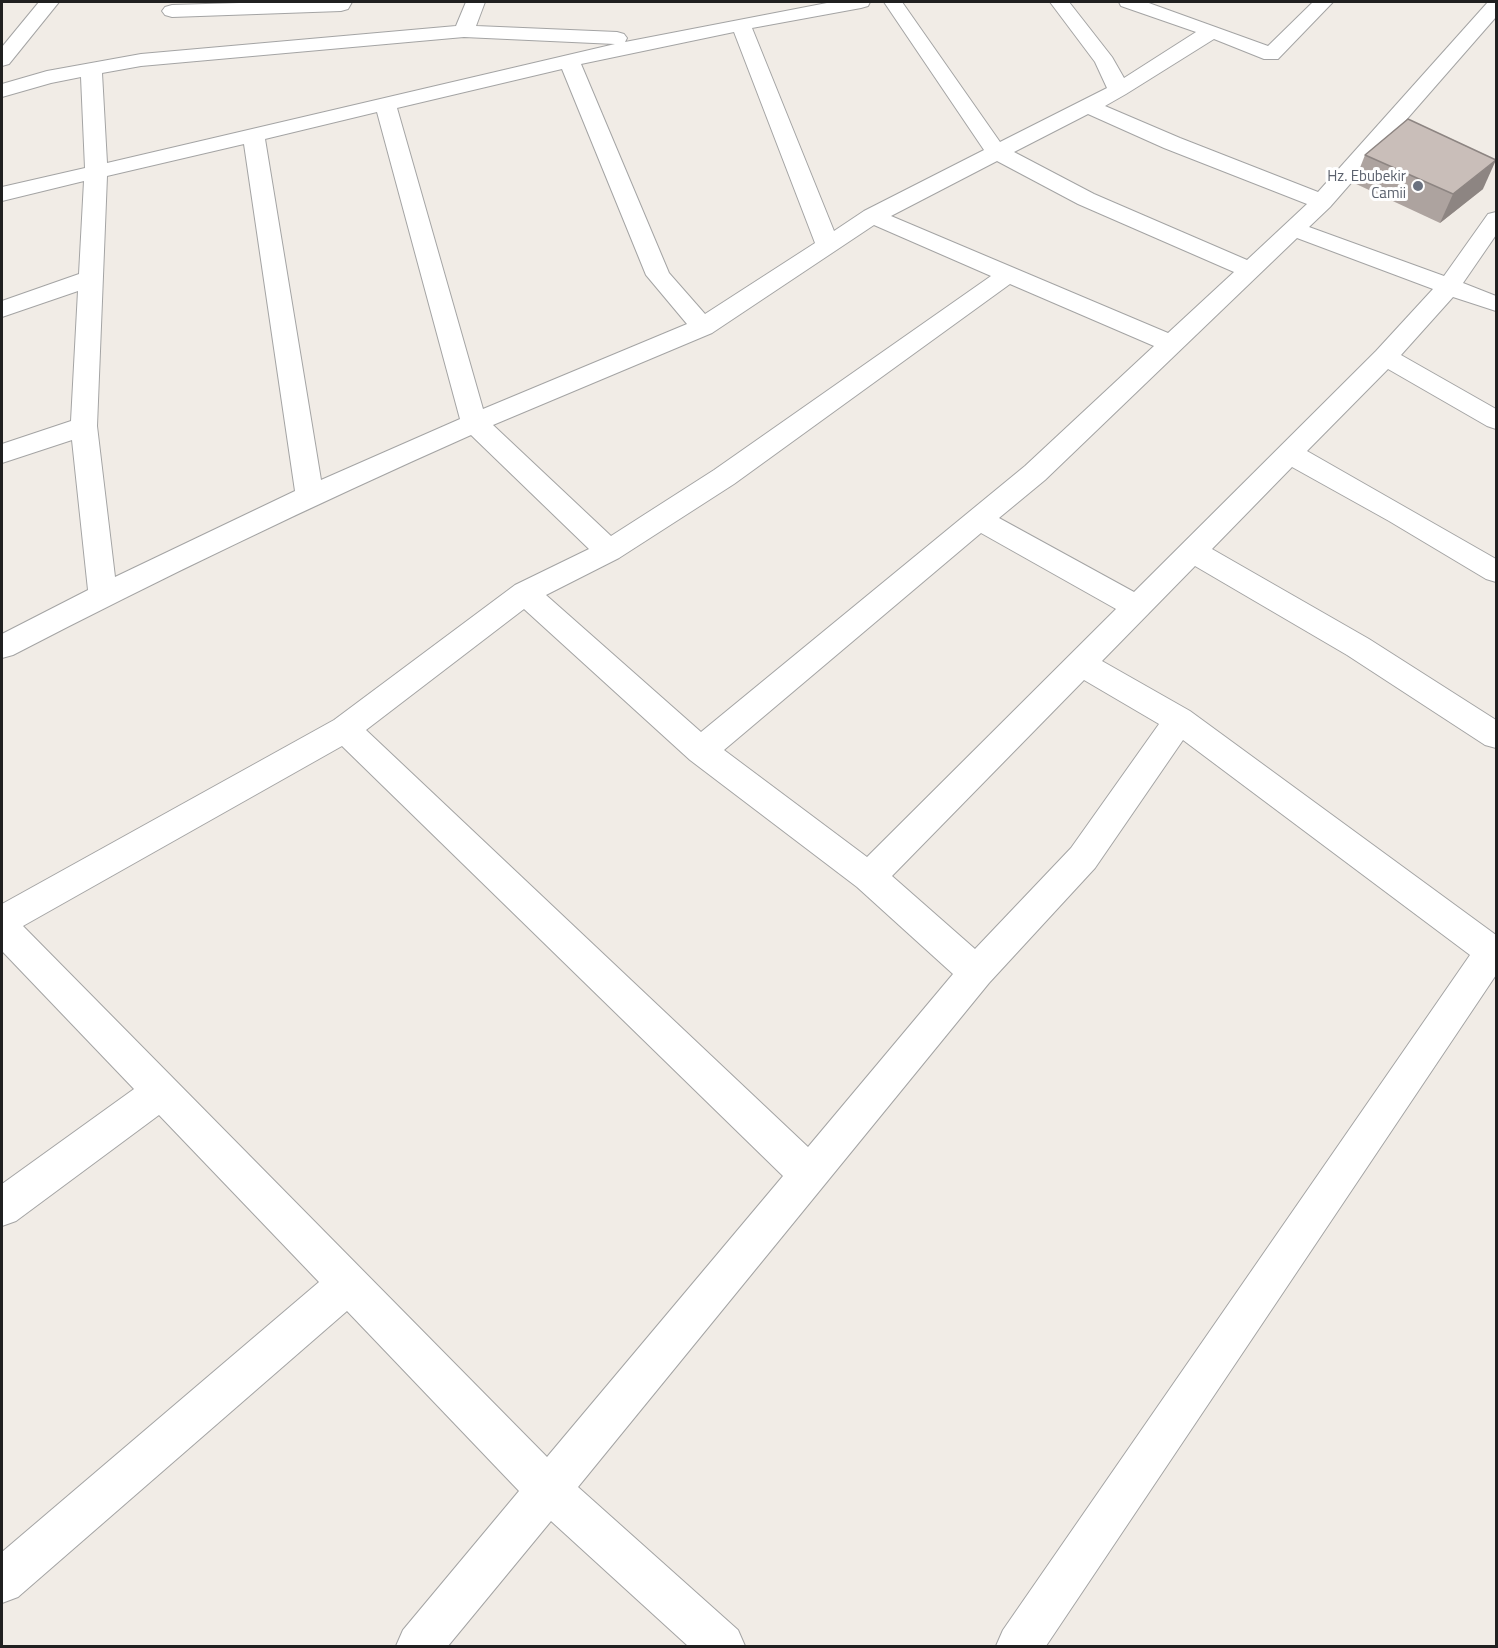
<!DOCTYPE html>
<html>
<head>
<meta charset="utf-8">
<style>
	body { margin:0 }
	#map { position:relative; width:1498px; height:1648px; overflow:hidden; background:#f1ece6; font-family:"Titillium Web",sans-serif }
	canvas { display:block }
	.frame { position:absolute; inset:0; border:3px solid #202020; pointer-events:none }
</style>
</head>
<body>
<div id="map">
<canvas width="1498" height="1648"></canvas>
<div class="frame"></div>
</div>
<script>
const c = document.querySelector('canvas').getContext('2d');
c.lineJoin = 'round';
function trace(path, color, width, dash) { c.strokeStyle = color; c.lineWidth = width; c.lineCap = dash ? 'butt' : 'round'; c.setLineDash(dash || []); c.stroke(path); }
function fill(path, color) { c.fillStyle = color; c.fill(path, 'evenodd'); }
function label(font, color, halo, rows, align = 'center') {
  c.font = font + ' "Titillium Web",sans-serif'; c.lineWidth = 6; c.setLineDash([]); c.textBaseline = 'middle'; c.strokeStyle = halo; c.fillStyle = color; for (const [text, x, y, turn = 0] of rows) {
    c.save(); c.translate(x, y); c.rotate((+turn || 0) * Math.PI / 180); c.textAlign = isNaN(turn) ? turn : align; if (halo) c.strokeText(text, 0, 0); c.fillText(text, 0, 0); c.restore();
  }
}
const street = new Path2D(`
	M39,2h20l-50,62 -7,2v-19z
	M273,2h79l-4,7 -7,2 -169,6 -7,-2 -3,-4 3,-4 7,-2z
	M466,2h19l-9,24 141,6 7,2 3,4 -2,4 207,-40h38l-2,4 -7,2 -109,20 82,203 30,-20 120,-61 -100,-148h18l98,140 107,-54 -12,-26 -45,-60h19l43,55 12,21 72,-46 -75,-26 -2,-4h27l122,44 45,-44h20l-55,57h-14l-50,-20 -88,55 -21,12 75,32 138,54 170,-190h8v15l-166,190 -21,20 135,49 44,-62 8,-2v23l-33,48 33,13v15l-43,-14 -52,58 95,54v20l-9,-3 -99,-57 -81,82 189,108v23l-10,-3 -97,-58 -97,-54 -80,82 157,90 127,81v28l-11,-3 -138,-90 -152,-89 -93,95 88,50 306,224v40l-450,671h-50l7,-16 467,-675 -287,-215 -88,128 -106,115 -411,504 160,143 7,16h-57l-137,-125 -103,125h-52l7,-16 116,-139 -172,-180 -329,286 -16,6v-51l317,-270 -160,-167 -143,106 -14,5v-42l132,-95 -132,-138v-47l332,-184 181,-135 74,-36 -118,-114c-155,69 -308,142 -458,220l-11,3v-24l86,-44 -16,-150 -70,23v-19l69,-23 7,-130 -76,26v-16l77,-27 5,-93 -82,20v-14l83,-19 -4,-91 -30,6 -49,14v-13l45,-13 94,-17 315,-28zM734,32l81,211 -110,71 -36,-41 -88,-209zM464,37l151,7 -508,119 -5,-90 39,-7zM562,69l84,206 41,49 -204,85 -86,-301zM377,112l83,307 -139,61 -56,-341zM1088,114l76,34 143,56 -60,56 -153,-66 -80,-42zM244,144l51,347 -180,86 -18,-151 10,-250zM997,161l81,43 156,68 -66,61 -277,-117zM874,225l117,51 -277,194 -103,66 -118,-111 219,-92zM1297,238l136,51 -57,62 -242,241 -135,-74 46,-38zM1010,284l144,62 -129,120 -324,266 -155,-137 73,-37 115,-74zM981,533l135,76 -249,248 -143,-107zM524,609l166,151 167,127 96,87 -145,173 -442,-417zM1084,680l75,44 -88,124 -96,101 -83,-73zM342,746l441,430 -236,281 -524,-531z`);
trace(street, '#a4a4a4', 2);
fill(street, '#fff');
fill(new Path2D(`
	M1365,155l118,34 -43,34 -86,-40z`), '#ada39f');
fill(new Path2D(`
	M1496,160l-13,29 -43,34 13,-29z`), '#8d8582');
const building = new Path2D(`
	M1408,119l88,41 -43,34 -88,-39z`);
fill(building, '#c9beb9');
trace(building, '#8d8582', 1.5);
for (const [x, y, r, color] of [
	[1418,186,6,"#6b7280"]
]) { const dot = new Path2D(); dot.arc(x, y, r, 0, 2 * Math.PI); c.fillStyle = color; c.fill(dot); trace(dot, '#fff', 2); }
label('15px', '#5b616d', '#fff', [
	["Hz. Ebubekir",1406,177],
	["Camii",1406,194]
], 'right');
</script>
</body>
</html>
